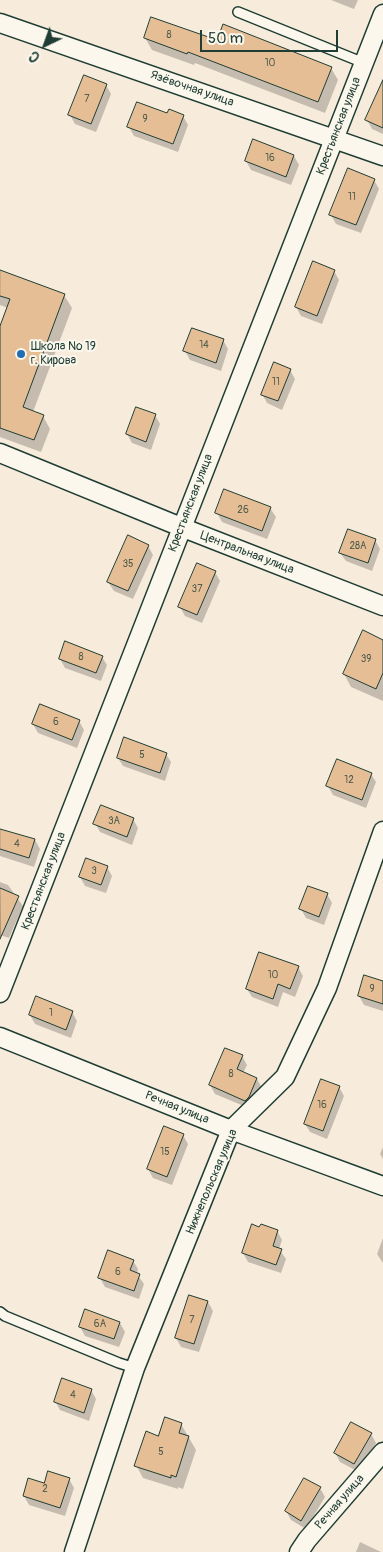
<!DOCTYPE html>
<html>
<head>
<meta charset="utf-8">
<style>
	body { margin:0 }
	#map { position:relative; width:383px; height:1552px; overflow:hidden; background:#f7ecdb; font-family:Pangolin,sans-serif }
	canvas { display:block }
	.north { position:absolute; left:20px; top:20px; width:50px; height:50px; -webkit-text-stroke:4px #fbf7ec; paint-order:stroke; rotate:222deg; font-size:14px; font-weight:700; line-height:20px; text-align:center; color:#1f3d34 }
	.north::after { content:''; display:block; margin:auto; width:18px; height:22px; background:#1f3d34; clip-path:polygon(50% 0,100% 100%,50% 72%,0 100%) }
	.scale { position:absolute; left:200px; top:30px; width:138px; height:22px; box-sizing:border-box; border:2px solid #1f3d34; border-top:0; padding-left:6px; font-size:15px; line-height:18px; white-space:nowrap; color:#1f3d34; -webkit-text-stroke:4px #fbf7ec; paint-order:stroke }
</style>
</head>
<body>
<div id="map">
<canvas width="383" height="1552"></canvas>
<div class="north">С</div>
<div class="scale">50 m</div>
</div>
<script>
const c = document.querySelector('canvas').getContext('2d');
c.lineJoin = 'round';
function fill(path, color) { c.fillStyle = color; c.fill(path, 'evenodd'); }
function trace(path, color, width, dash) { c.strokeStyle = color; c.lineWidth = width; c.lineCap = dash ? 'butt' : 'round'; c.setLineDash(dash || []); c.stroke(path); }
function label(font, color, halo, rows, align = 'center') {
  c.font = font + ' Pangolin,sans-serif'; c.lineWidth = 4; c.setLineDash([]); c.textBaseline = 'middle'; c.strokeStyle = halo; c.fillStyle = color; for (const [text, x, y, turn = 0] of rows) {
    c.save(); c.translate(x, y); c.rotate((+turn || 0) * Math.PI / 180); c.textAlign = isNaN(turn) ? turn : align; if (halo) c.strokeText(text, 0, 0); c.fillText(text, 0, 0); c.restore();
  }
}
fill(new Path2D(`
	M331,0h27l-4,9z
	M145,38l72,3 114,27 7,12 -13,33 -130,-50 -1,2 -42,-15z
	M383,83v51l-11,-5 -5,-9z
	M106,85l5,9 -15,38 -21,-8 -5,-9z
	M183,116l5,9 -10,27 -44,-16 -5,-9z
	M294,156l5,9 -8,20 -40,-15 -5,-9z
	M374,180l5,9 -18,44 -25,-9 -5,-9z
	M0,271l64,24 8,13 -39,104 10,4 7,13 -9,23 -41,-15v-107l8,-22 -8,-3z
	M334,271l5,9 -17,44 -21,-8 -5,-9z
	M223,340l5,9 -7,22 -31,-11 -5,-9z
	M290,370l5,9 -13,31 -15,-7 -5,-9z
	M155,415l5,9 -9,26 -19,-7 -5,-9z
	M270,508l6,9 -9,22 -45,-17 -5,-9z
	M375,540l5,9 -8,22 -26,-10 -6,-8z
	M148,546l5,9 -20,44 -19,-8 -6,-9z
	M215,572l5,9 -18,42 -17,-7 -5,-9z
	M383,643v58l-32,-14 -7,-13z
	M102,657l5,8 -6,16 -36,-13 -5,-9z
	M79,721l5,9 -7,18 -39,-15 -5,-9z
	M166,754l5,8 -6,19 -42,-15 -5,-8z
	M371,774l5,8 -10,26 -33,-13 -5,-9z
	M133,819l5,9 -6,17 -32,-13 -5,-9z
	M0,830l35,10 5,9 -6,18 -34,-11z
	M107,867l5,9 -6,17 -21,-7 -5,-9z
	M0,882l8,3 15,21 -14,32 -9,-3z
	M327,894l5,9 -8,22 -18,-7 -5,-9z
	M298,967l5,9 -8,21 -12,-5 -5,15 -26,-10 -5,-8z
	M383,982v29l-19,-6 -5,-9z
	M72,1012l5,9 -6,17 -36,-14 -5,-9z
	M242,1056l5,9 -4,8 14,6 5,9 -11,21 -36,-15 -5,-9z
	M339,1087l5,9 -17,43 -17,-7 -5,-8z
	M183,1135l5,9 -16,41 -19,-7 -5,-9z
	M383,1147v12l-3,-5z
	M277,1231l5,9 -3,9 7,10 -5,14 -33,-11 -5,-9z
	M383,1238v25l-6,-9z
	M133,1261l5,8 -1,5 7,10 -5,15 -34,-12 -5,-9z
	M208,1302l5,9 -14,41 -18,-5 -5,-9z
	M120,1323l5,9 -6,15 -34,-11 -5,-9z
	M91,1390l5,9 -7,22 -29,-11 -5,-9z
	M181,1424l15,26 -13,39 -5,-2v2l-35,-11 -7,-13 23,-28z
	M371,1434l5,9 -17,29 -19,-10 -5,-9z
	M69,1479l5,9 -9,28 -36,-11 -5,-9 21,-12z
	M320,1488l5,9 -19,32 -15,-9 -5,-9z
	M360,1542l21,10h-25z`), '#0003');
const building = new Path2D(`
	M151,17l66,23 6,-16 109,43 -14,35 -130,-50 -1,2 -43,-16z
	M84,75l23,9 -16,40 -23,-9z
	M383,80v48l-18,-8z
	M137,102l30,11 2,-4 15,6 -11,29 -46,-17z
	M253,139l41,16 -8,22 -41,-16z
	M348,168l27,11 -19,46 -27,-10z
	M313,261l22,9 -18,46 -22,-9z
	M0,270l65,24 -42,113 21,8 -10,25 -34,-12v-102l10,-27 -10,-3z
	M192,328l32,11 -8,24 -33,-12z
	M274,362l17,7 -13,32 -17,-6z
	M136,407l20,7 -10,28 -20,-8z
	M224,489l47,18 -9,24 -47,-18z
	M348,529l28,10 -8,24 -29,-10z
	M128,535l21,10 -21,46 -21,-9z
	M197,563l19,8 -19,44 -19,-8z
	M363,630l20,10v33l-7,16 -33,-15z
	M65,641l38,15 -7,17 -37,-14z
	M40,704l40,16 -8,20 -40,-16z
	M124,737l43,16 -7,20 -43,-15z
	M337,759l35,14 -10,27 -36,-14z
	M101,805l33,13 -7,19 -34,-13z
	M0,829l35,10 -6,19 -29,-9z
	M86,858l22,8 -7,19 -22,-8z
	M308,886l20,7 -9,24 -20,-8z
	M0,888l19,8 -19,43z
	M259,952l40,14 -9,23 -12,-5 -5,15 -27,-10z
	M364,975l19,6v23l-25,-8z
	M36,996l37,15 -7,19 -37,-15z
	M225,1048l18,7 -6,14 20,9 -8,19 -4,4 -36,-16z
	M321,1079l19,7 -17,45 -19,-7z
	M164,1126l20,8 -17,43 -20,-8z
	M252,1224l7,3 2,-3 17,6 -5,16 9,3 -6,16 -34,-12z
	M108,1250l26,10 -4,10 10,4 -6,17 -36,-13z
	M189,1295l19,6 -14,43 -19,-6z
	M85,1309l35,13 -6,17 -35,-12z
	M62,1378l30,11 -8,24 -30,-11z
	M165,1417l17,6 -3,10 10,3 -13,41 -5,-2v3l-37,-12 12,-35 12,5z
	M351,1422l21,11 -18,31 -20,-11z
	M48,1471l22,7 -10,30 -37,-12 5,-18 16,5z
	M304,1478l17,9 -20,34 -16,-10z`);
fill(building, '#e6be96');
trace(building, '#1f3d34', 1);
const service = new Path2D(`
	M238,12l126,51
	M0,1312l5,4 114,47 16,5`);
const minor = new Path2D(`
	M0,23l383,133
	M0,453l181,74 202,79
	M0,993l383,-979
	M0,1037l231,93 152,56
	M74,1552l61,-184 96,-238 54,-53 42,-89 56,-157
	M299,1552l8,-12 76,-88`);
trace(service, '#1f3d34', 12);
trace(minor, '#1f3d34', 21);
trace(service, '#fbf7ec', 9);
trace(minor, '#fbf7ec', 18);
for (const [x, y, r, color] of [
	[21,354,5,"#1f6fb2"]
]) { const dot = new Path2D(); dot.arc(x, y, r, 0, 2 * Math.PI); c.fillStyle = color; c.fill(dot); trace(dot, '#fbf7ec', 2); }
label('10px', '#515d4c', null, [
	["8",169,35],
	["10",270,63],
	["7",87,99],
	["9",145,119],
	["16",270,158],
	["11",352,197],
	["14",204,345],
	["11",276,382],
	["26",243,510],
	["28А",358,546],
	["35",128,564],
	["37",197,589],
	["8",81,657],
	["39",366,659],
	["6",56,722],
	["5",142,755],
	["12",349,780],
	["3А",114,821],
	["4",17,844],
	["3",94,871],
	["10",273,975],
	["9",372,989],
	["1",51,1013],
	["8",231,1074],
	["16",322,1105],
	["15",165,1152],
	["6",118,1272],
	["7",192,1320],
	["6А",100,1324],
	["4",73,1395],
	["5",161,1452],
	["2",45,1489]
]);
label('12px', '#1f3d34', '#fbf7ec', [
	["Язёвочная улица",192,89,19],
	["Крестьянская улица",339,126,-69],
	["Крестьянская улица",191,503,-69],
	["Центральная улица",247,553,21],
	["Крестьянская улица",44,881,-69],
	["Речная улица",177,1108,22],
	["Нижнепольская улица",212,1182,-67],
	["Речная улица",340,1502,-49]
]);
label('12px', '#1f3d34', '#fbf7ec', [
	["Школа № 19",31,347],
	["г. Кирова",31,361]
], 'left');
</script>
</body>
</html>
